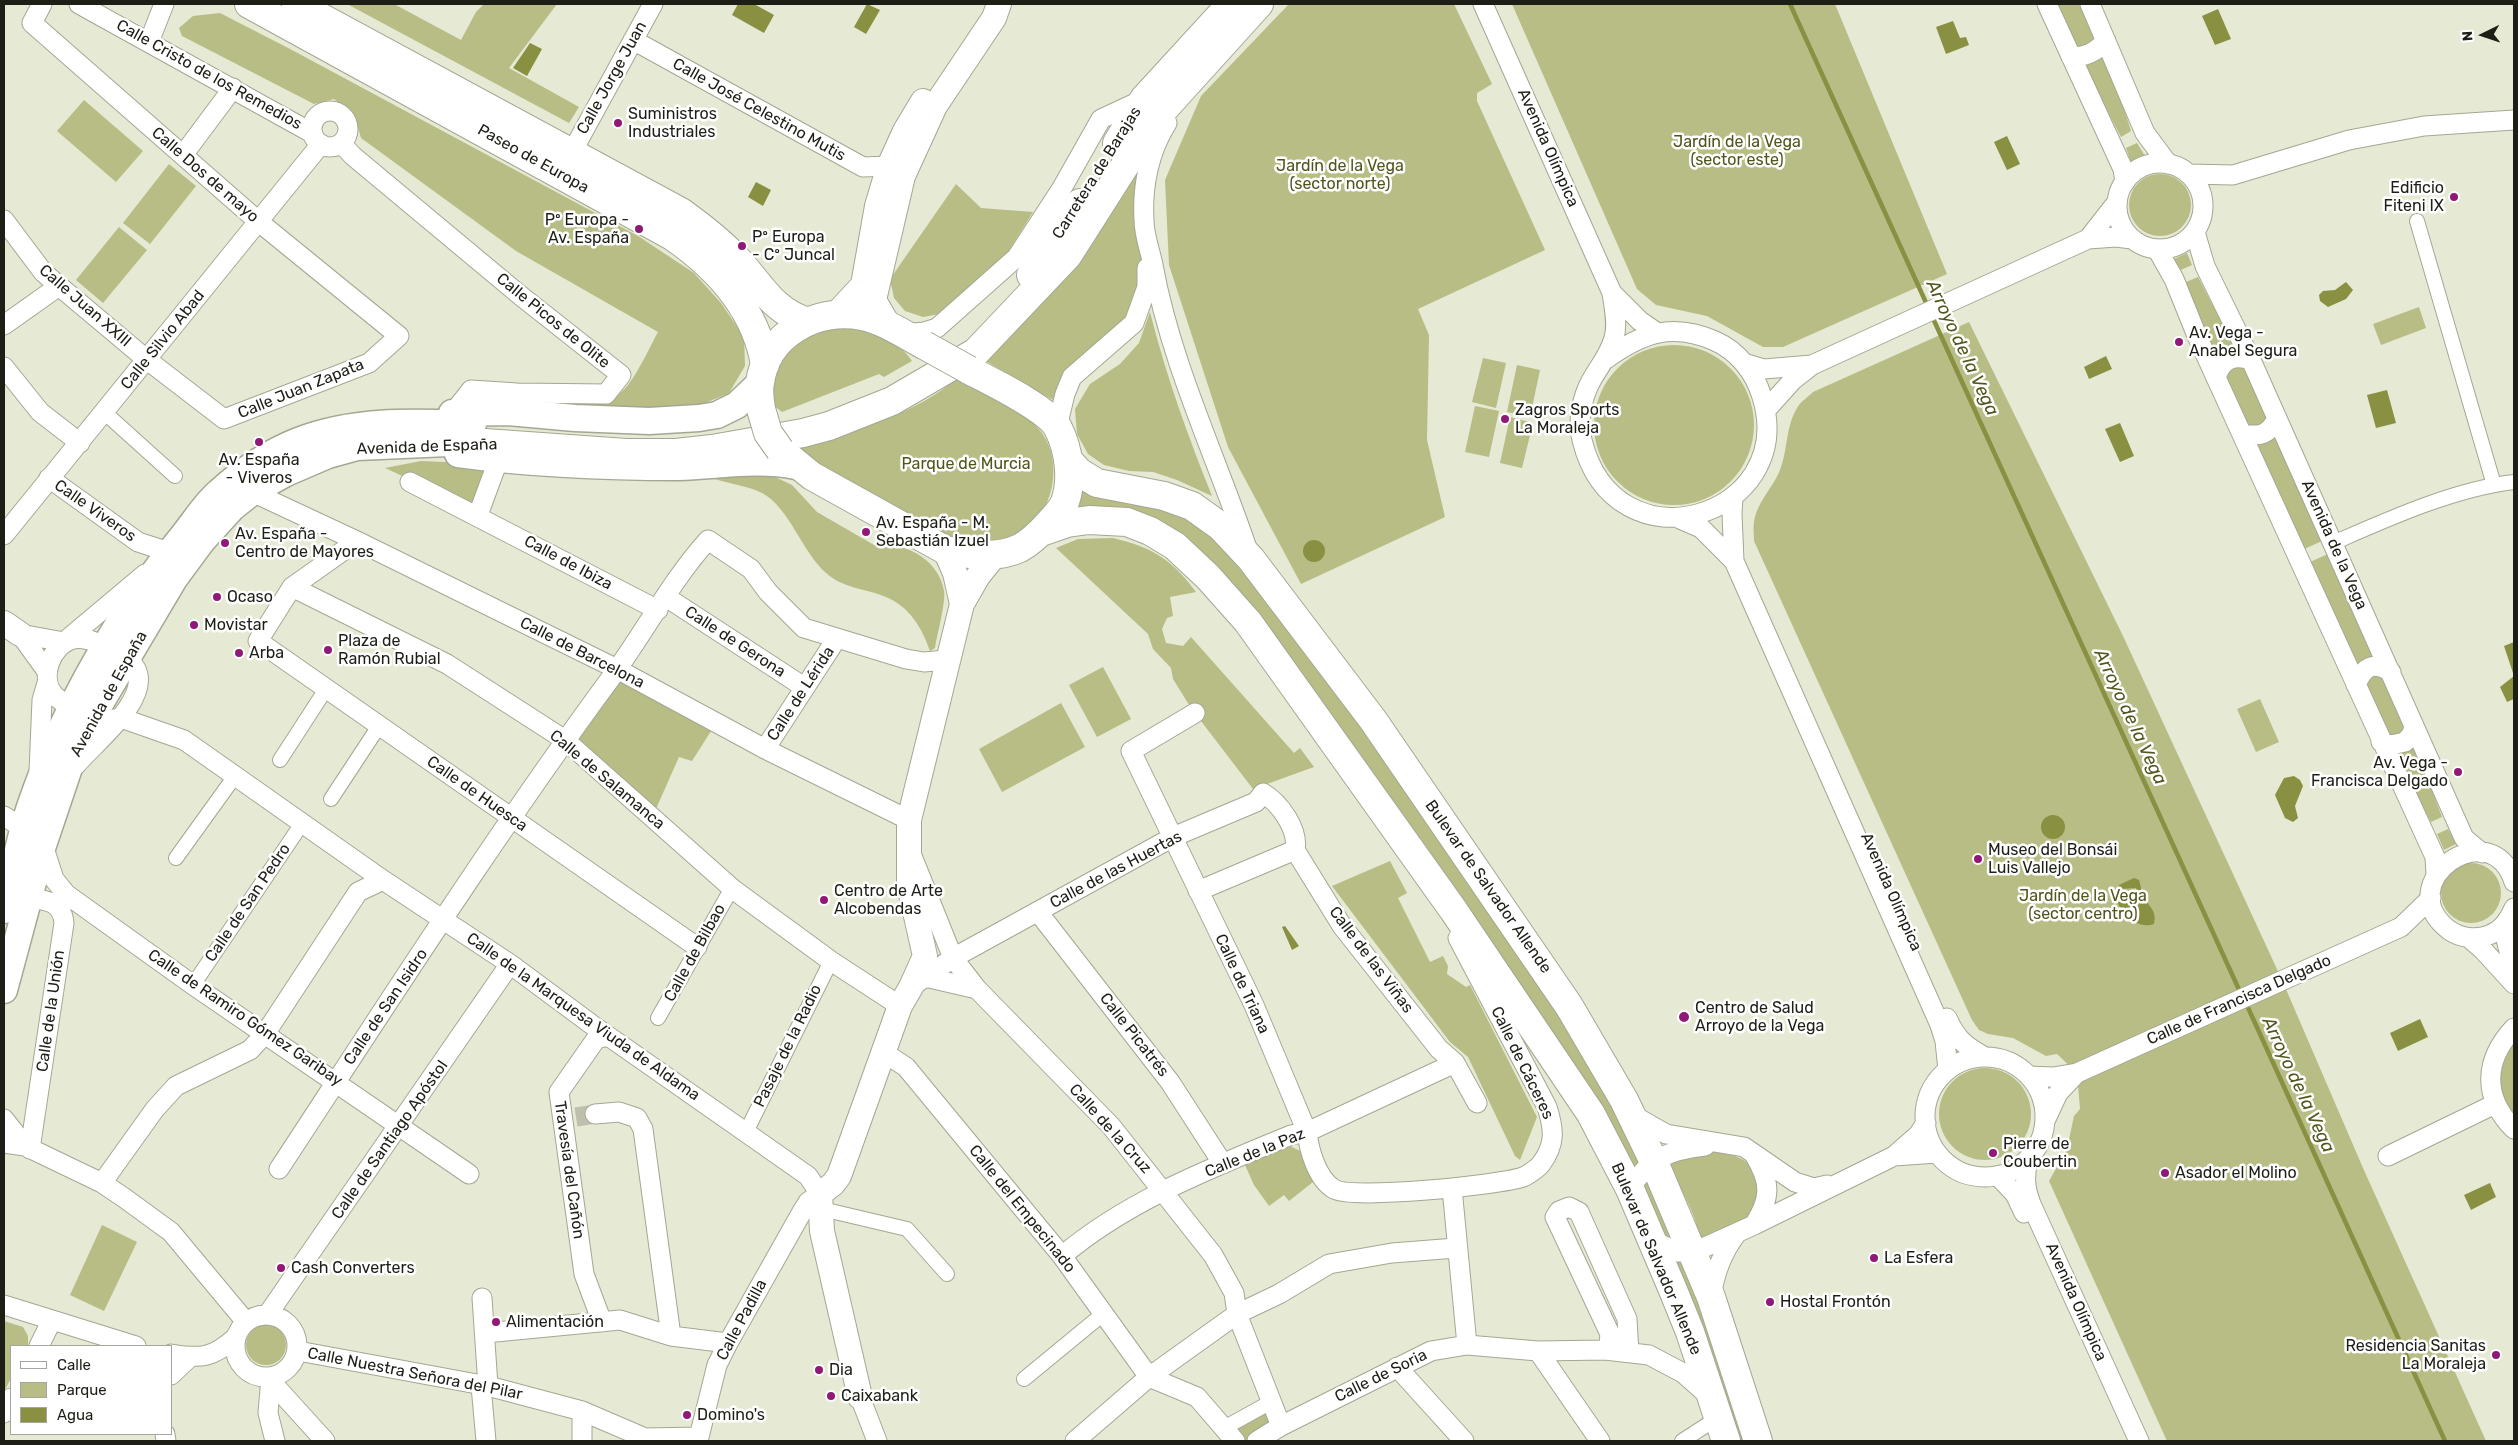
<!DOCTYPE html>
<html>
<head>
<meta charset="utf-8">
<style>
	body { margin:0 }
	#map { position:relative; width:2518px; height:1445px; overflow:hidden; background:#e6e9d3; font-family:Rubik,sans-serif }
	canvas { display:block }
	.frame { position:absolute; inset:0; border:5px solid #1d1e16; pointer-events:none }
	.legend { position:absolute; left:10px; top:1345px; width:162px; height:90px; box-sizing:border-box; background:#fff; border:1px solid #a5a5a2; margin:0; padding:6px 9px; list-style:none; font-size:15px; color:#1d1e16 }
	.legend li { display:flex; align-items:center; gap:10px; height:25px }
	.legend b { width:25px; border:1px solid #a5a5a2 }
	.north { position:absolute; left:2458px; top:10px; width:50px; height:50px; -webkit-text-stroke:4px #fff; paint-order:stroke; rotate:266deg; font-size:14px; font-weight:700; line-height:20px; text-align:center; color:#1d1e16 }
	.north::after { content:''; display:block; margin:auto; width:18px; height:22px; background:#1d1e16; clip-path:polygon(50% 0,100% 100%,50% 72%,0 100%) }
</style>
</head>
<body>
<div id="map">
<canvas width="2518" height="1445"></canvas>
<div class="frame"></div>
<ul class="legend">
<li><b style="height:6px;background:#fff"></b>Calle</li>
<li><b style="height:14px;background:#b7bd85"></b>Parque</li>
<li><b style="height:14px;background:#899042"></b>Agua</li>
</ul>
<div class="north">N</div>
</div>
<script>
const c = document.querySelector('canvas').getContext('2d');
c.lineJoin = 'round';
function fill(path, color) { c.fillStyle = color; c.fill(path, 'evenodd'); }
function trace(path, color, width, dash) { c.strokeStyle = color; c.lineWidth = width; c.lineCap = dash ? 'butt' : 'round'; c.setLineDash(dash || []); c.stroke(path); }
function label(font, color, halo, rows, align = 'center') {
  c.font = font + ' Rubik,sans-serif'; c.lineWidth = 5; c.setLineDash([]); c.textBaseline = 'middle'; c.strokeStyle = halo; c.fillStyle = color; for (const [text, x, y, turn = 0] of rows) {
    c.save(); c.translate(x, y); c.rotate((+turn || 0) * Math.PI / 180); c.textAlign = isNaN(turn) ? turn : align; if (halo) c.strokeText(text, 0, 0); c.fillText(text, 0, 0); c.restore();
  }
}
fill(new Path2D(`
	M347,4h47l67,36 15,-28 8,-8h73l-48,64 70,39 -10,16z
	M1289,4h165l38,80 -15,9v8l68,149 -127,59 11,26 -2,105 18,77 -144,67 -73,-137 -59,-182 -4,-85 36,-84z
	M1512,4h323l112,270 -164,73h-20l-56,-31 -51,-11 -19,-16z
	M2055,4h24l15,33 -2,8 -15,3z
	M220,13l72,37 346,186 56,37 27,30 23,34 1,29 -16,27 -31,13 -31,4 -154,-8c25,0 82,5 103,-6 16,-8 33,-48 42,-64l-142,-81 -155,-113 -7,-24 -20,-15 -20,5 -132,-68 -3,-8 14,-12z
	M2102,56l18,40 11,35 -10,6 -38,-73z
	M84,100l59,51 -27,31 -59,-51z
	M1153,134l-12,112 1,22 -4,23 -13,33 -56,43 -11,17 -5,16 -69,-40 66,-65 26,-35z
	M2137,143l8,13 -14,6 -5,-14z
	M169,164l27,22 -46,58 -27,-21z
	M2129 205a31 31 0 1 1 62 0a31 31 0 1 1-62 0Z
	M956,184l25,24 52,4 -27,43 -61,58 -22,4 -18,-6 -11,-13 -4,-19z
	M119,227l28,23 -44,53 -27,-23z
	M2187,253l5,12 -11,5 -7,-11z
	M2198,277l38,73 -19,9 -31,-77z
	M2419,307l7,21 -45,17 -8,-21z
	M1150,312c16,64 38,124 62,184l-35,-16 -24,-8 -24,-1 -25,-6 -16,-11 -11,-20 -2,-25 15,-25 30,-20 19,-21z
	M1969,322l154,314 159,344 81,188 123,273h-319l-118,-260 18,-32 7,-33 6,-7 -3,-36 -20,-19 -11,2 -33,-18 -25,-4 -9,-4 -7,-10 -218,-479c0,-6 -1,-13 0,-19 3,-21 21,-36 27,-55 7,-20 5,-41 16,-59 3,-6 11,-11 16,-16z
	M835,328c28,0 61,8 77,33l-28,16 -5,-3 -97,38 -9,-7c-1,-45 19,-68 62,-77z
	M1594 425a80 80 0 1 1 160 0a80 80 0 1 1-160 0Z
	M1483,358l23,5 -10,45 -24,-6z
	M1517,365l23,5 -10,47 -23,-5z
	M2240,366l5,4 19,42 2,6 -3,8 -15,2 -24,-51 3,-9z
	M958,377c27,16 65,30 84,56 22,31 11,81 -21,100 -14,8 -32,12 -48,11 -19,0 -48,-19 -65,-29 -34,-18 -69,-37 -103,-56l-4,-14c54,-15 115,-30 157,-68z
	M1475,406l24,5 -10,46 -24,-5z
	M1510,417l23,6 -11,45 -22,-5z
	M2275,436l47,105 -20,9 -47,-105z
	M421,461l68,3 -17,44 -87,-40z
	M754,474l21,3 17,8 25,27 57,33c30,-4 65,14 70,46 2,11 -7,44 -9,57l-5,3c-8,-23 -20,-44 -44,-54 -21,-9 -42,-8 -60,-24 -24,-21 -37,-66 -64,-80 -14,-7 -32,-9 -47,-14z
	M1075,485l54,14 70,23 76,81 234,326 134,227 -9,12 -437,-610 -130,-47z
	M1113,538c41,10 58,21 83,54l-26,5 3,19 -6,2 -5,11 4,14 17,3 8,-9 103,116 6,-5 14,19 -61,22 -62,-81 -18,-29 -2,-11 -18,-19 -5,-15 -92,-86 22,-9z
	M2328,554l48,105 -20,9 -48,-105z
	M1103,667l28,52 -34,18 -28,-52z
	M2373,674l9,2 23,47 -1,11 -14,3 -24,-48v-9z
	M618,678l93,53 -19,30 -13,-4 -24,54 -78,-70z
	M2260,699l19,43 -23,10 -19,-43z
	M1061,703l24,44 -83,45 -23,-43z
	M2414,744l28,73 -11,5 -37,-70z
	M2448,829l8,15 -12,6 -7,-16z
	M1390,861l17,32 -9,5 32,64 13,-6 5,10 -1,8 19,13 4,-2 67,132 -17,43 -5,-4 -47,-99 -18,-15 -118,-156z
	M2441 893a30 30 0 1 1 60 0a30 30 0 1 1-60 0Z
	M2514,1037v83c-21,-27 -21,-56 0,-83z
	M1939 1114a46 46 0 1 1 92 0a46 46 0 1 1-92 0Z
	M1288,1145l12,6 13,31 -24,19 -5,-6 -15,11 -15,-21 -9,-20z
	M1712,1150c27,6 41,9 51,37l-14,33 -48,22c-7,-9 -3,-16 -7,-25 -8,-20 -18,-38 -30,-55z
	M1650,1176l32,66 -18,-5 -21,-52z
	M102,1225l35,17 -33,69 -34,-16z
	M1665,1255l25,8 60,178h-16z
	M4,1321l19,6 5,9v10h-17v32l-7,14z
	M246 1345a20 20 0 1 1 40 0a20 20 0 1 1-40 0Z
	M1269,1403l9,22 -26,16h-13l-13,-14z`), '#b7bd85');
fill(new Path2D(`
	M738,4h16l20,11 -10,18 -32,-18z
	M867,4l13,6 -14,24 -12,-7z
	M2218,9l13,30 -16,6 -13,-29z
	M1953,21l7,17 6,-1 3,8 -23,9 -10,-27z
	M530,43l12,6 -15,27 -14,-8z
	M2007,136l13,28 -13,6 -13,-28z
	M756,182l15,8 -8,16 -15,-9z
	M2346,282l7,8 -7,9 -18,8 -8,-6 -1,-6 4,-4 12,-1z
	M2106,356l6,13 -23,10 -5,-12z
	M2387,390l9,33 -20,5 -9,-33z
	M2120,423l14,33 -14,6 -15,-33z
	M1303 551a11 11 0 1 1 22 0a11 11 0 1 1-22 0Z
	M2514,642v57l-7,3 -7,-15 14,-11 -10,-30z
	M2294,776l6,4 3,6 -8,20 3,12 -5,4 -8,-4 -10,-23 9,-17z
	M2041 827a12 12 0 1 1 24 0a12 12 0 1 1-24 0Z
	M2134,878l5,2c2,5 2,13 5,17 6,11 13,14 10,27 -20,7 -45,-19 -35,-39zM2136,888l1,14 -16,1 -1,-14z
	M1285,926l14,20 -7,4 -10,-23z
	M2420,1019l8,18 -30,14 -8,-18z
	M2490,1183l6,14 -25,13 -7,-15z`), '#899042');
trace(new Path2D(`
	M1790,4l138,303
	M1931,314l310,680
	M2245,1001l200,440`), '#899042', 4.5);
trace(new Path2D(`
	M576,1117l19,-3`), '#bec0ad', 19, [19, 9]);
const pedestrian = new Path2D(`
	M2417,221l77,264
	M104,412l71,64
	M2333,543c55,-24 121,-54 181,-61
	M280,760l46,-71
	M331,799l48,-73
	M176,858l59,-82
	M193,985l110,-163
	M658,1018l74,-130
	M746,1132l85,-171
	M822,1209l85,20 40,45
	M1024,1379l79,-65
	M1224,1428l47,-26
	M1682,1441l37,-24`);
const minor = new Path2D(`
	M79,4l233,129
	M1483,4l129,289c2,15 6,31 2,45 -5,18 -15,28 -23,43 -9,16 -14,42 -9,59 33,134 217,77 180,-43 -7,-24 -24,-46 -47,-56 -43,-19 -73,-8 -109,18
	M2047,4l76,165 2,13
	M2090,4l55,129 23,31
	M633,40l230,127 26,-1
	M149,42l15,-38
	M2071,57c15,0 25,-5 35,-16
	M312 129a18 18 0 1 1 36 0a18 18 0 1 1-36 0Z
	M1167,123c-18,28 -25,64 -23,97 0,15 6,30 9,45 18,99 63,191 95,286
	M341,143l12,13 168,140 100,79 -15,19 -89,-1 -46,-3 -18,23
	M572,152l81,-148
	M183,155l50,-67
	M2117 206a43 43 0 1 1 86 0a43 43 0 1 1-86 0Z
	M2189,174l44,1 116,-35 75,-14 90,-6
	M4,220l39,52 16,14 87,73 78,60 145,-56 30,-27 -140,-114 -227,-199 10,-19
	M2195,232l10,34 46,94 213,478 18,15
	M2088,239l29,-37
	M2157,249l17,30 23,57 238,521 1,18
	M1612,293l28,28 16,11
	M4,325l55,-39
	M904,334l20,-2 13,-4 80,-71 45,-69 39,-69 43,-20
	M1744,363l20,6 48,-4
	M4,367l36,45 40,31
	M2216,378c5,-18 17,-24 35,-18
	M1766,410l27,-30 19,-15 276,-126 28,-2 16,2
	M1057,427l8,-33 7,-17 62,-54 13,-36v-19
	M2242,434c18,3 27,1 35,-16
	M49,478l89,64 31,10
	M410,482l248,128
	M252,492l105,49 260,128 148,80 144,71
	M1733,497l-1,17 2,47
	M478,515l21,-57
	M1680,519l21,9 33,33 206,464 5,16 3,29
	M4,535l317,-391
	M357,541l-65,46 -34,54 439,306
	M292,587l155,77 118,76 169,150 97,71 69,45
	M666,597l138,90
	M20,634l44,8 81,-68
	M20,634l26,36
	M2356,685c8,-19 17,-24 35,-13
	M1195,713l-64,38 123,254 53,127c2,18 10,47 27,57 17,11 166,-4 189,-12 5,-2 15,-9 18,-13 15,-20 13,-35 6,-57l-89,-169
	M121,718l63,22 199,140 127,84 81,60 217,152 12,18 -12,8 -5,8 -75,133 -11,22 -18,72 -54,1 -63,-27 -94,-25 -190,-35
	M2381,742l10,3 14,-3 7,-8 2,-8
	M765,749l72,-111
	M76,765c18,-22 75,-65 60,-96 -8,-14 -18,-17 -33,-23 -9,-5 -18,-9 -29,-7 -23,5 -36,40 -19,57 7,7 15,10 23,14 18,9 23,12 43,8
	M39,771l3,-71 5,-17
	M4,816l20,13
	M43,845l11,34 12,15 127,91 276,189
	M1295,850l47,76 97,123 16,14 22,40
	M912,856l41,102 24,31 134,137 102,129 21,38 3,21 44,112
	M2514,882c-23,-72 -126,1 -65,48 11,8 27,10 40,5 12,-4 20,-15 25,-27
	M1198,891l97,-41
	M28,898c18,2 34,3 36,25l-34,226
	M1038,912l132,170 53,82
	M2505,925l1,14 8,33
	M2469,938l14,12 31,34
	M925,977l52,12
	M911,987l42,-29 220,-121 83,-35 7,-9c17,10 36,37 32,57
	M1947,1018c10,22 18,28 38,39
	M2514,1028c-30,32 -32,69 0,101
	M883,1052l23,15 156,189 87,121 48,20 38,44
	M1925 1117a60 60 0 1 1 120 0a60 60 0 1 1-120 0Z
	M2029,1076l24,1 24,-4 324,-146 30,-29
	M595,1114l24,-2 18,6 6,11 28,207
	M1631,1114l35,20 78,13 51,35 19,6 13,-3
	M4,1119l21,27
	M2045,1121l13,-28 19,-20
	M4,1143l21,3 77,37 21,14 48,35 75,90
	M1894,1156l43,-3
	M2388,1156l107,-52
	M2028,1160c-4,17 -3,28 3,44l108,237
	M279,1169c109,-166 216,-334 334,-494 33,-45 58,-94 95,-135l43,29 17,23 36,36 102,31 18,3 23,-2
	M1998,1176l17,18 9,19
	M102,1183l53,-74 21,-23 74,-36 15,-16 93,-142 25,-12
	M1452,1188l15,157
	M1630,1189c19,-31 39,-39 75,-43
	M1754,1225c17,-27 17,-42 1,-69
	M1651,1240l27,12h16l60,-27 140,-69 24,-21 8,-12
	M1062,1256c66,-56 150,-88 229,-121l16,-3 148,-69
	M1711,1297c4,-25 11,-44 26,-64
	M482,1298l6,88
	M4,1305l132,41
	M268,1314l242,-350
	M235 1346a31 31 0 1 1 62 0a31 31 0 1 1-62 0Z
	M602,1322l-18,-48 -25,-182 37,-53 12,-3
	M485,1333l135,-13 51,16 57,7
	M39,1346l13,-26
	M1605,1350l4,-6 1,-10 -55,-117 4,-6 10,-4 10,5 48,107 2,33
	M1538,1351l62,90
	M171,1354c30,5 42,4 65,-17
	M1397,1367l67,74
	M171,1375l19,-18
	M267,1377l58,64
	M271,1377l-3,36 7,28
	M481,1386l5,55
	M860,1397l17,44
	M4,1413l7,-15
	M165,1434l1,7
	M582,1441v-30
	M1075,1441l74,-64 88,-63 42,-20 50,-30 63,-11 64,-5
	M1257,1441l24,-15 150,-75 36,-6 71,6 67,-1 44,5 34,18 28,25`);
const tertiary = new Path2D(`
	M837,313l26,-28 14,-79 12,-40 16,-35 18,-30
	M889,326l-15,-26 29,-124 32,-70 59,-88 5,-14
	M945,550l10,23 7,31
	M4,623l16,11
	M860,1397l-38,-166 -2,-37 13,-10 6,-8 61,-170 11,-19 14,-31 -16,-71v-65l53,-216 16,-28 17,-21`);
const secondary = new Path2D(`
	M452,413l56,-1 67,6 74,3 50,-3 18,-3 20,-10 23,-22
	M458,454c73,10 147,13 221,13 39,-1 78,-9 117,-1
	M4,910c9,-35 15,-72 27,-106 34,-98 88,-192 154,-271 11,-14 21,-30 34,-41 22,-20 51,-40 79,-51 57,-22 115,-19 175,-17
	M4,990l39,-145 31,-92 18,-36 82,-138 28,-38 30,-33 20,-16 34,-19 42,-18 29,-8 114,-5`);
const primary = new Path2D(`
	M249,4l423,232c45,31 84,74 93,129
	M296,4l385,208c18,13 35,26 51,42 27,26 37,56 76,68
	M1117,143l27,-44 87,-95
	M1031,275l49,-72
	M761,409c-1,-8 -3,-18 -1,-26 6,-49 57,-76 102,-67 21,4 43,19 62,29
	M471,442l155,11h50l36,-4 91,-16 26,-7 63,-25 84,-49 92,-97 86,-135 105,-116
	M780,450l32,26 133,74c24,5 52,9 75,-2 11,-6 21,-16 29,-25 5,-6 13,-13 16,-21 8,-23 4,-52 -7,-74 -11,-20 -68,-47 -89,-58
	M1068,460l11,12 18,11 67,13 28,10 28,20 31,33 122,161 196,286 55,94 30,62 57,135 47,144
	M1041,532l26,-9 22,-3 38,2 23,9 25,15 33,31 40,45 206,289 137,203 39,75 43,101 17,42 36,109`);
trace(pedestrian, '#a4a792', 16);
trace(minor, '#a4a792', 21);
trace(tertiary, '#a4a792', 26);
trace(secondary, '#a4a792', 29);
trace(primary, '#a4a792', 30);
trace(pedestrian, '#fff', 14);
trace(minor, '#fff', 19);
trace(tertiary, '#fff', 24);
trace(secondary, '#fff', 26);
trace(primary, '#fff', 28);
const primaryBridge = new Path2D(`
	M924,345l45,25
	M761,409l7,24 12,17`);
trace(primaryBridge, '#a4a792', 30, []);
trace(primaryBridge, '#fff', 28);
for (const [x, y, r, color] of [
	[618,123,5,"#911876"],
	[2454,197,5,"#911876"],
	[639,229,5,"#911876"],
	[742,246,5,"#911876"],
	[2179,342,5,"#911876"],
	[1505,419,5,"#911876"],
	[259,442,5,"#911876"],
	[866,532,5,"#911876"],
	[225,543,5,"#911876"],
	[217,597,5,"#911876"],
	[194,625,5,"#911876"],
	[328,650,5,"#911876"],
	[239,653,5,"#911876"],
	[2458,772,5,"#911876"],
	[1978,859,5,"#911876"],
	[824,900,5,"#911876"],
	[1684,1017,6,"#911876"],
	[1993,1153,5,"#911876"],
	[2165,1173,5,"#911876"],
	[1874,1258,5,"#911876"],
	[281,1268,5,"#911876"],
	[1770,1302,5,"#911876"],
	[496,1322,5,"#911876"],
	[2496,1355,5,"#911876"],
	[819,1370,5,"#911876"],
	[831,1396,5,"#911876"],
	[687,1415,5,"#911876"]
]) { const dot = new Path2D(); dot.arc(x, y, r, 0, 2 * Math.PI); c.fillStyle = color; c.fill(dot); trace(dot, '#fff', 2); }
label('16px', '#1d1e16', '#fff', [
	["Calle Cristo de los Remedios",209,75,29],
	["Calle Jorge Juan",612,78,-61],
	["Calle José Celestino Mutis",759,110,29],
	["Avenida Olímpica",1548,148,66],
	["Paseo de Europa",533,159,29],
	["Carretera de Barajas",1097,173,-58],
	["Calle Dos de mayo",205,175,41],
	["Calle Juan XXIII",85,306,41],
	["Calle Picos de Olite",553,321,39],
	["Calle Silvio Abad",163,340,-51],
	["Calle Juan Zapata",301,389,-22],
	["Avenida de España",427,447,-2],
	["Calle Viveros",95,511,35],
	["Avenida de la Vega",2334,545,66],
	["Calle de Ibiza",568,563,28],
	["Calle de Gerona",735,642,33],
	["Calle de Barcelona",582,653,27],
	["Avenida de España",109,694,-61],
	["Calle de Lérida",801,694,-57],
	["Calle de Salamanca",607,780,40],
	["Calle de Huesca",477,794,35],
	["Calle de las Huertas",1116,870,-28],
	["Bulevar de Salvador Allende",1488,887,55],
	["Avenida Olímpica",1891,892,66],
	["Calle de San Pedro",248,903,-56],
	["Calle de Bilbao",695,953,-61],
	["Calle de las Viñas",1371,960,53],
	["Calle de Triana",1242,984,65],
	["Calle de Francisca Delgado",2239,1000,-24],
	["Calle de San Isidro",386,1007,-56],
	["Calle de la Unión",51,1011,-82],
	["Calle de la Marquesa Viuda de Aldama",583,1017,35],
	["Calle de Ramiro Gómez Garibay",245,1018,34],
	["Calle Picatrés",1134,1035,52],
	["Pasaje de la Radio",788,1046,-64],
	["Calle de Cáceres",1522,1063,64],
	["Calle de la Cruz",1110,1129,48],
	["Calle de Santiago Apóstol",390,1140,-55],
	["Calle de la Paz",1255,1153,-22],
	["Travesía del Cañón",569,1170,82],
	["Calle del Empecinado",1022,1209,51],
	["Bulevar de Salvador Allende",1656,1259,67],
	["Avenida Olímpica",2076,1302,66],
	["Calle Padilla",742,1320,-62],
	["Calle Nuestra Señora del Pilar",415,1374,11],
	["Calle de Soria",1381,1376,-26]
]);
label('16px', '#1d1e16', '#fff', [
	["Suministros",628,114],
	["Industriales",628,132],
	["Edificio",2444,188,"right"],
	["Fiteni IX",2444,206,"right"],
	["Pº Europa -",629,220,"right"],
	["Av. España",629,238,"right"],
	["Pº Europa",752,237],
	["- Cº Juncal",752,255],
	["Av. Vega -",2189,333],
	["Anabel Segura",2189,351],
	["Zagros Sports",1515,410],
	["La Moraleja",1515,428],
	["Av. España",259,460,"center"],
	["- Viveros",259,478,"center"],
	["Av. España - M.",876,523],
	["Sebastián Izuel",876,541],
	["Av. España -",235,534],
	["Centro de Mayores",235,552],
	["Ocaso",227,597],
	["Movistar",204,625],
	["Plaza de",338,641],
	["Ramón Rubial",338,659],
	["Arba",249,653],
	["Av. Vega -",2448,763,"right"],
	["Francisca Delgado",2448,781,"right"],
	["Museo del Bonsái",1988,850],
	["Luis Vallejo",1988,868],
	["Centro de Arte",834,891],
	["Alcobendas",834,909],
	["Centro de Salud",1695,1008],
	["Arroyo de la Vega",1695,1026],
	["Pierre de",2003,1144],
	["Coubertin",2003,1162],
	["Asador el Molino",2175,1173],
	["La Esfera",1884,1258],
	["Cash Converters",291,1268],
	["Hostal Frontón",1780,1302],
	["Alimentación",506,1322],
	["Residencia Sanitas",2486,1346,"right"],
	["La Moraleja",2486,1364,"right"],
	["Dia",829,1370],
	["Caixabank",841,1396],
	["Domino's",697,1415]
], 'left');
label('16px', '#51551b', '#fff', [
	["Jardín de la Vega",1737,142],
	["(sector este)",1737,160],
	["Jardín de la Vega",1340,166],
	["(sector norte)",1340,184],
	["Parque de Murcia",966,464],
	["Jardín de la Vega",2083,896],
	["(sector centro)",2083,914]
]);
label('italic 18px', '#52561d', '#fff', [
	["Arroyo de la Vega",1962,348,65],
	["Arroyo de la Vega",2130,717,65],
	["Arroyo de la Vega",2298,1085,65]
]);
</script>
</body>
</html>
